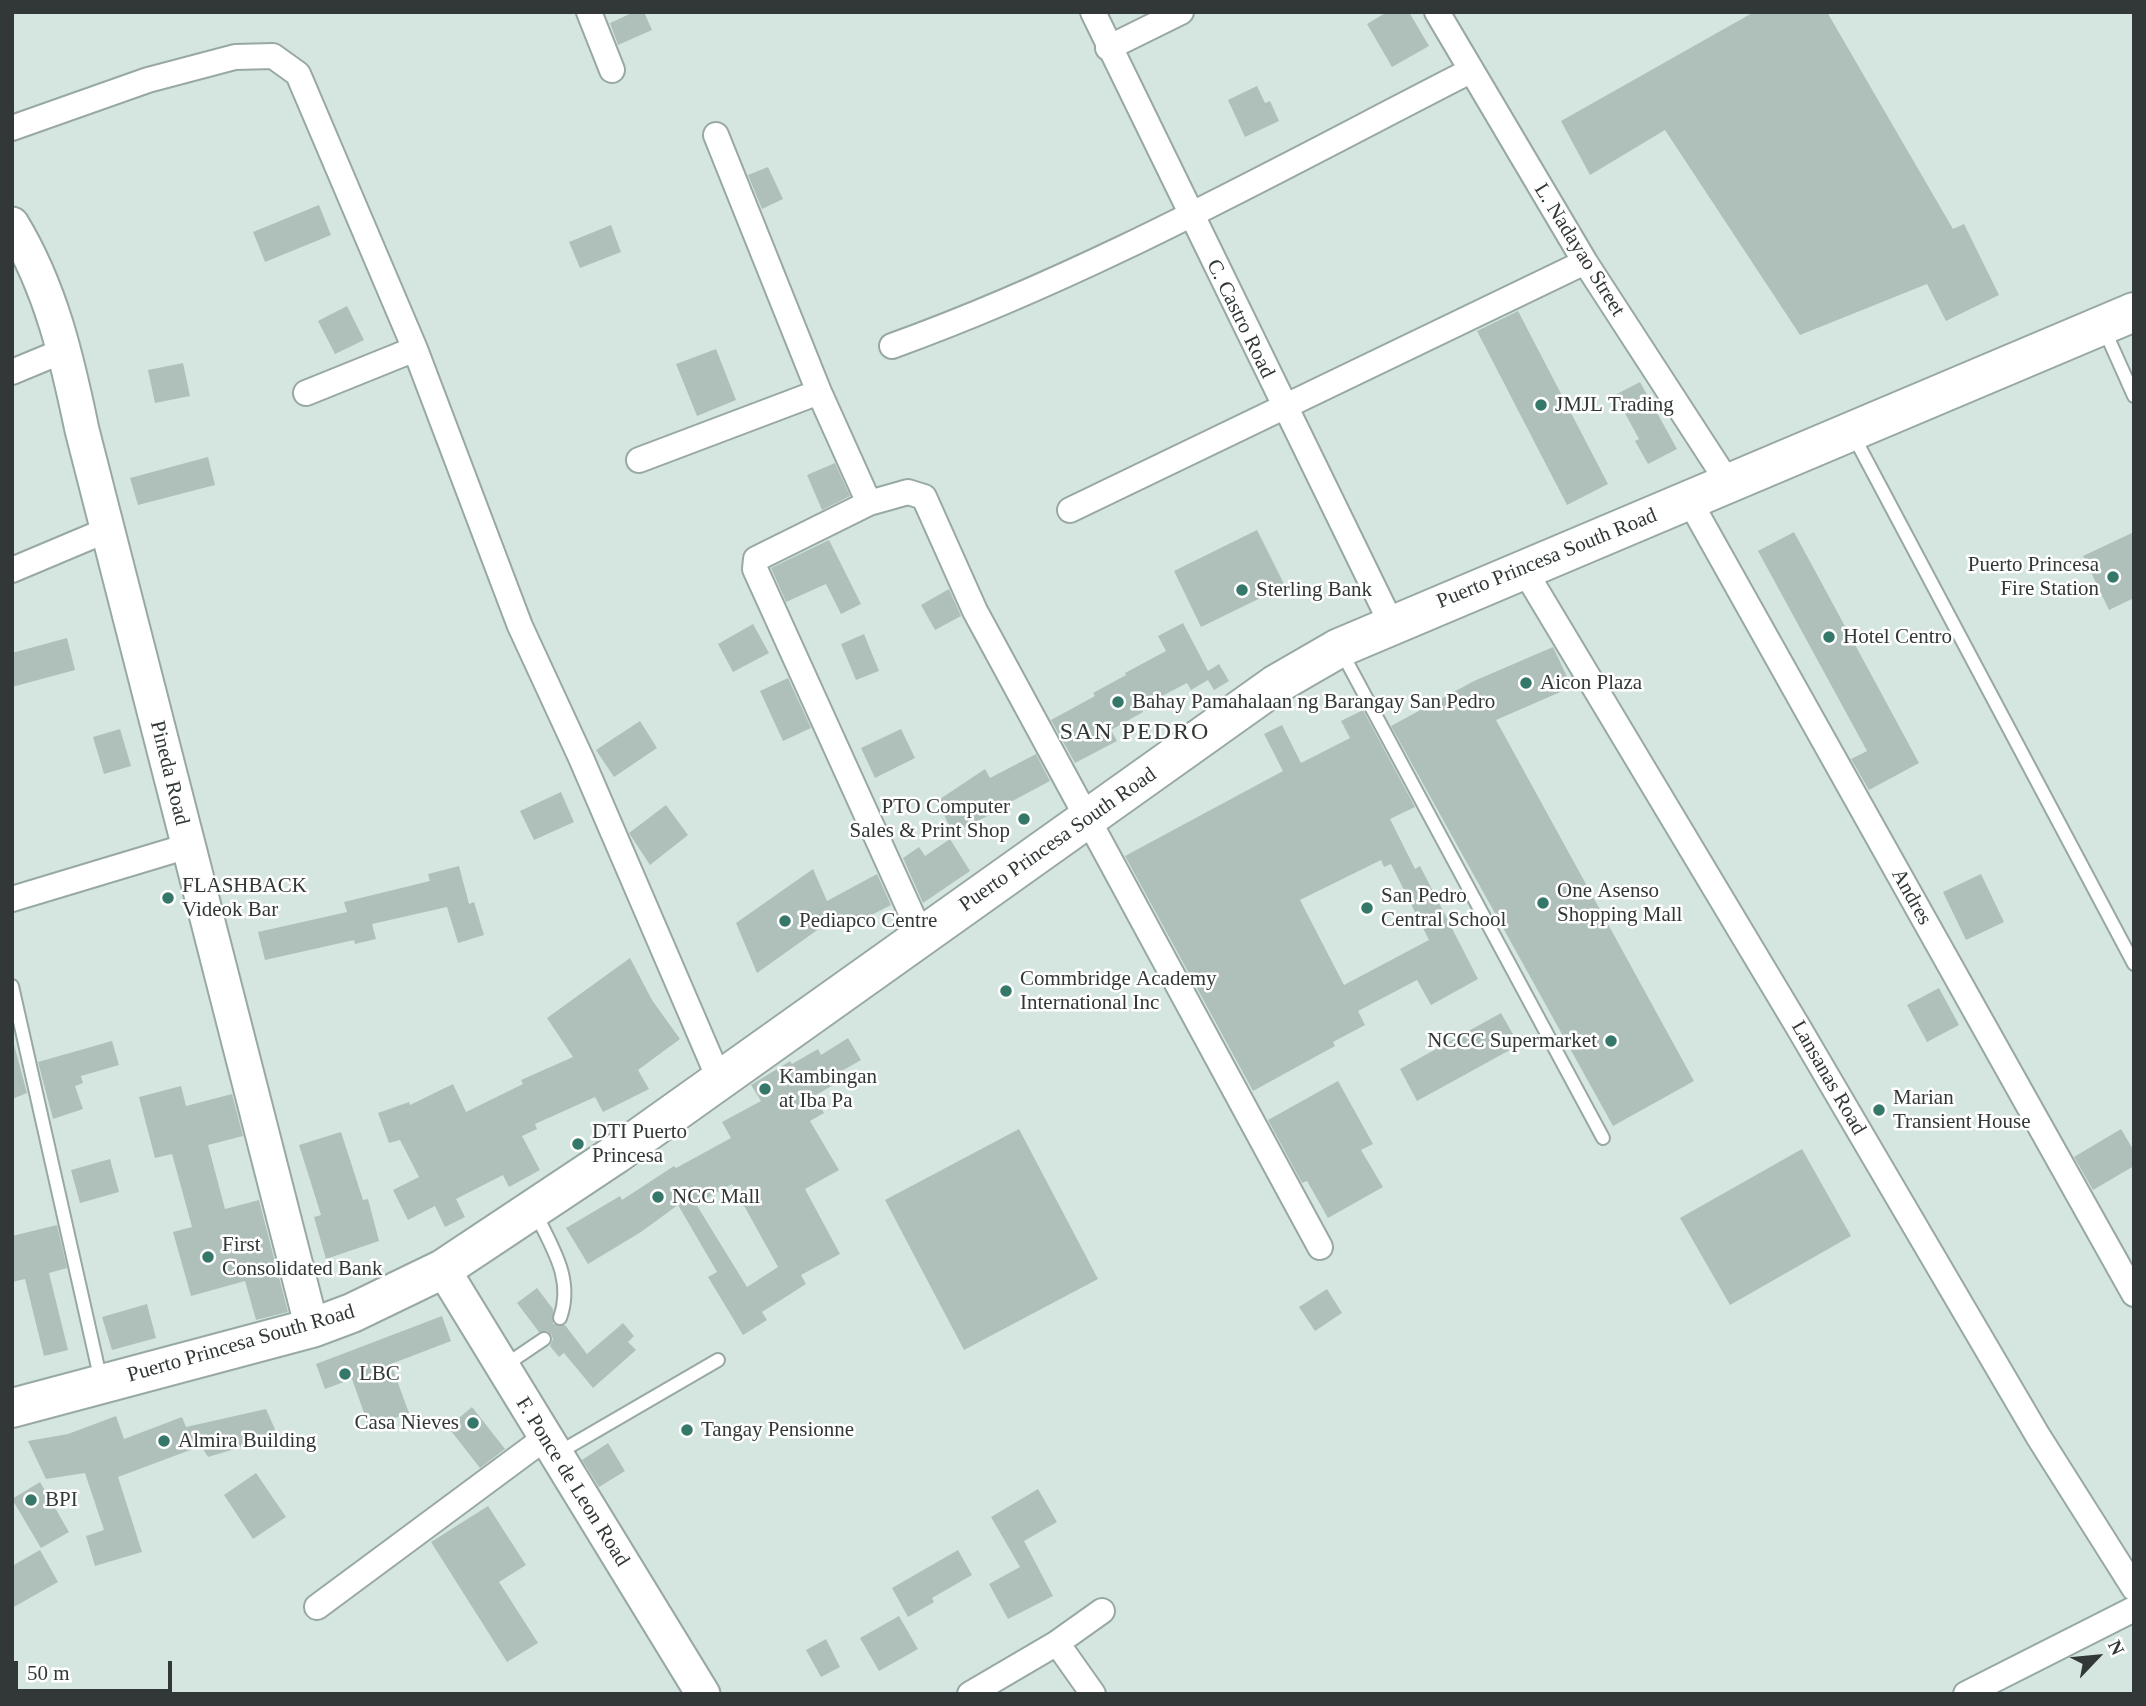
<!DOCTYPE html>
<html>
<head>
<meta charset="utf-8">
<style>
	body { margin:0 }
	#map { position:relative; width:2146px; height:1706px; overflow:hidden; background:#d5e6e1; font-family:"Times New Roman",serif }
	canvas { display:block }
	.frame { position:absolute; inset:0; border:14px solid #323837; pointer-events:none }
	.north { position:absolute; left:2062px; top:1622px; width:70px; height:70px; -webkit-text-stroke:5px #fff; paint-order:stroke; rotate:64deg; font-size:19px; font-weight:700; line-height:28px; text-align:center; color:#323837 }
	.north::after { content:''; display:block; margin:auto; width:24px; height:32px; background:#323837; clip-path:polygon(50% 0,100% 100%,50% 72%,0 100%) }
	.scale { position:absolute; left:14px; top:1661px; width:158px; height:32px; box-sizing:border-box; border:4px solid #323837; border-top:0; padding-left:9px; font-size:21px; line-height:24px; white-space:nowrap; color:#323837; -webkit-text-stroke:5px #fff; paint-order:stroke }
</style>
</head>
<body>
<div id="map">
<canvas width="2146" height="1706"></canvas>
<div class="frame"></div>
<div class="north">N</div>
<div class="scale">50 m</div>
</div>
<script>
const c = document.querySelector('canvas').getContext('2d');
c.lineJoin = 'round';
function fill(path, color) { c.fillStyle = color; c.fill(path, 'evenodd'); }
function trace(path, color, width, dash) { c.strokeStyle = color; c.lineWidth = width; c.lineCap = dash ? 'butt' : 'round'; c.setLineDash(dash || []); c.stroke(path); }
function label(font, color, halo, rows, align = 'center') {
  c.font = font + ' "Times New Roman",serif'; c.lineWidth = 5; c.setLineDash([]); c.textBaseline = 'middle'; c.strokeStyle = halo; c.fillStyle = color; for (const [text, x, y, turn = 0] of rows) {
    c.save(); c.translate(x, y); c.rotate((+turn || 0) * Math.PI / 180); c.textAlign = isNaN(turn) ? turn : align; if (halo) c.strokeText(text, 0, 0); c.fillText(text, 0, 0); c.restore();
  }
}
fill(new Path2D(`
	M634,12h10l8,18 -34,15 -8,-22z
	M1387,12h22l20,34 -37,21 -25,-43z
	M1754,12h73l126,217 11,-5 35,71 -53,26 -19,-37 -127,51 -135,-205 -75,45 -29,-54z
	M1257,86l8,17 5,-2 9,20 -34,16 -17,-37z
	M768,167l15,32 -21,10 -14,-34z
	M319,205l12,30 -66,27 -12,-30z
	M611,225l10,27 -41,16 -11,-26z
	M347,306l17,34 -29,14 -17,-33z
	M1518,311l90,173 -41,21 -90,-174z
	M716,349l20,51 -39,16 -21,-52z
	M183,363l7,33 -35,7 -7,-33z
	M1640,382l37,67 -29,15 -13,-23 4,-2 -24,-44z
	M208,457l7,28 -77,20 -8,-27z
	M835,463l15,33 -28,14 -15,-35z
	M1257,530l28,56 -84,41 -27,-56z
	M1794,532l125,231 -50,27 -18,-31 16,-8 -109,-200z
	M2134,532v66l-25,12 -26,-54z
	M829,540l32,64 -20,10 -15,-30 -40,18 -15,-34z
	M949,589l12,27 -26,14 -14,-25z
	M1183,623l25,48 11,-7 10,17 -15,9 -6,-10 -17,10 -4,-7 -46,24 2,5 -32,18 6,11 -42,22 -24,-43 44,-24 -2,-3 33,-18 -1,-2 41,-22 -8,-15z
	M753,624l16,29 -36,19 -15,-28z
	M864,634l15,37 -23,9 -15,-36z
	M67,638l8,32 -63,17v-34z
	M1553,647l19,40 -76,33 198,361 -81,45 -222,-400 83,-45z
	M788,678l23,50 -28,13 -23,-50z
	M1363,710l52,97 -25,12 25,50 5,-3 58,113 -47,26 -14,-25 -59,31 7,14 -32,17 2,4 -82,45 -128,-235 158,-85 -19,-37 18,-9 19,38 49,-25 -9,-17zM1381,860l3,7 7,-3 38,76 -85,45 -44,-85z
	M640,721l17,27 -43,29 -18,-27z
	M120,729l11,37 -27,8 -11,-37z
	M901,729l14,29 -40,20 -14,-30z
	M1036,754l14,27 -47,25 1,2 -51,25 -16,-32 48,-32 5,9z
	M561,792l13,30 -40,18 -14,-29z
	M666,805l22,30 -38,30 -21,-32z
	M950,839l20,32 -47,32 -20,-45 16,-11 6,9z
	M459,866l10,38 5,-2 10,33 -26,8 -11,-36 -75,17 4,15 -21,5 -1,-4 -89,20 -7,-28 89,-20 -3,-10 86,-21 -2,-7z
	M813,869l14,32 50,-27 14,31 -47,24 -7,-13 -80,57 -21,-50z
	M1981,874l23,48 -38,18 -23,-48z
	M630,958l22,42 28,39 -42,31 11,19 -46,23 -8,-15 -60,27 2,5 -15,7 18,34 -31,17 -6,-12 -47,24 9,18 -20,10 -10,-21 -27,14 -15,-30 26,-13 -19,-37 -11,3 -11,-30 31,-11 1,3 43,-21 13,28 57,-28 -2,-4 52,-23 -26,-39z
	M1939,988l20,37 -32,17 -20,-37z
	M1501,1013l18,32 -102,56 -17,-32z
	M12,1037l15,56 -15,6z
	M848,1038l13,22 -28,16 4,7 -23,13 10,17 -14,8 29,49 -34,19 35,65 -39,21 5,9 -44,28 5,8 -24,15 -35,-58 9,-5 -39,-67 -37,27 -53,32 -22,-36 54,-32 2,4 52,-34 2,2 55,-30 -9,-16 39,-21 -10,-16 39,-24 2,3 26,-15 3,6zM732,1184l46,83 -31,20 -51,-83z
	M112,1041l7,24 -38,11 2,7 -8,3 8,23 -30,10 -15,-57z
	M1338,1081l35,63 -12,6 22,37 -55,31 -21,-37 -5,2 -34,-63z
	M181,1086l5,20 46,-12 11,42 -35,9 17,64 34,-9 29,112 -32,8 -11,-39 -54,15 -18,-64 19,-5 -20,-73 -17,4 -16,-61z
	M1019,1129l79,150 -134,71 -79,-150z
	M2121,1129l13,22v15l-41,24 -19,-33z
	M341,1132l22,68 5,-1 11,42 -53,18 -12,-42 7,-2 -22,-70z
	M1802,1149l49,87 -121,69 -50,-87z
	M110,1159l9,33 -39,11 -9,-33z
	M57,1225l10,43 -18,5 19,77 -24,6 -19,-77 -13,3v-46z
	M537,1288l16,21v15l12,1 22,29 36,-31 11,13 -6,6 8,8 -43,38 -29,-35 -5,4 -9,-11 3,-7 -2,-5 -12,-2 -22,-29z
	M1327,1289l15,24 -27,18 -16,-24z
	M147,1304l9,34 -44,12 -10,-33z
	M442,1316l9,25 -60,23 18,49 -40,14 -17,-48 -27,10 -9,-25z
	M472,1407l33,42 -25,19 -32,-41z
	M266,1409l12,27 -70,21 -7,-11 -83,31 24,75 -47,14 -9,-30 18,-6 -19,-57 -39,6 -18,-38 40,-7 48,-18 8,23 58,-22 4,10z
	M608,1443l17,28 -26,16 -17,-27z
	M256,1473l30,44 -33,22 -29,-44z
	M40,1482l29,50 -28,16 -29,-49z
	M1038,1489l19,33 -33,19 29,55 -45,23 -19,-35 31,-17 -29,-50z
	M488,1506l38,59 -27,17 39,61 -31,19 -76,-120z
	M40,1550l18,32 -46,26v-42z
	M958,1550l14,25 -40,23 2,4 -26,15 -16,-29z
	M899,1616l19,33 -39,22 -19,-33z
	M826,1639l14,28 -19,10 -15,-27z`), '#afc0bb');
const lane = new Path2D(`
	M2104,329l30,67
	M1853,435l281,529
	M1341,651l262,487
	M12,986l89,395
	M536,1214c16,34 38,65 24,104
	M504,1366l40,-27
	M558,1453l160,-93`);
const street = new Path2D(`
	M589,12l23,58
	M1093,12l298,611
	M1437,12l148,250 144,222
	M1108,48l73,-36
	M12,128l136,-48 87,-23 38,-1 25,18 117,275 105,277 61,132 139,323
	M716,135l103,257 50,111
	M892,346c200,-72 388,-178 578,-275
	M12,372l53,-22
	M306,393l109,-44
	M639,460l180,-68
	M1689,500l445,794
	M1070,510l515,-248
	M1523,568l274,457 241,411 96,152
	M12,570l95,-40
	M12,899l176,-53
	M922,937l-167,-368 1,-10 113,-56 39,-11 16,5 51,114 345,636
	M317,1607l228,-169
	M1057,1643l36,51
	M970,1694l87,-51 45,-32
	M1966,1694l168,-85`);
const secondary = new Path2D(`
	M12,224c39,64 55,134 70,206l230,898
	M443,1269l260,425`);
const primary = new Path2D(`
	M12,1408l300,-80 40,-15 91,-44 173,-115 659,-469 64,-37 795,-336`);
trace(lane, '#98a8a4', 16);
trace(street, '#98a8a4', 28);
trace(secondary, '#98a8a4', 37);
trace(primary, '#98a8a4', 42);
trace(lane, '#fff', 12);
trace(street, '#fff', 24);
trace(secondary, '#fff', 33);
trace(primary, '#fff', 38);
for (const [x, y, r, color] of [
	[1541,405,7,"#357769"],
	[2113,577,7,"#357769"],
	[1242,590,7,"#357769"],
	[1829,637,7,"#357769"],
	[1526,683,7,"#357769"],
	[1118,702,7,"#357769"],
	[1024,819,7,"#357769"],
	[168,898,7,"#357769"],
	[1543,903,7,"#357769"],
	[1367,908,7,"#357769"],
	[785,921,7,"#357769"],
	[1006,991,7,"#357769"],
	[1611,1041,7,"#357769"],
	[765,1089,7,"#357769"],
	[1879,1110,7,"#357769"],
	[578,1144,7,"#357769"],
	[658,1197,7,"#357769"],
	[208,1257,7,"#357769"],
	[345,1374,7,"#357769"],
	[473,1423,7,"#357769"],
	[687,1430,7,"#357769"],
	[164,1441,7,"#357769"],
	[31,1500,7,"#357769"]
]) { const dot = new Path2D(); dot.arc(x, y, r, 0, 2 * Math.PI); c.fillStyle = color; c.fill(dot); trace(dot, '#fff', 2.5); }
label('21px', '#323837', '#fff', [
	["L. Nadayao Street",1579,250,58],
	["C. Castro Road",1240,319,64],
	["Puerto Princesa South Road",1547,559,-22],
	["Pineda Road",169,773,76],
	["Puerto Princesa South Road",1058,840,-35],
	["Andres",1911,897,61],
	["Lansanas Road",1828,1078,60],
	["Puerto Princesa South Road",241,1344,-16],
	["F. Ponce de Leon Road",572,1482,58]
]);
label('21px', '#323837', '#fff', [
	["JMJL Trading",1555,405],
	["Puerto Princesa",2099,565,"right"],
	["Fire Station",2099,589,"right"],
	["Sterling Bank",1256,590],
	["Hotel Centro",1843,637],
	["Aicon Plaza",1540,683],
	["Bahay Pamahalaan ng Barangay San Pedro",1132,702],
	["PTO Computer",1010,807,"right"],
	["Sales & Print Shop",1010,831,"right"],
	["FLASHBACK",182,886],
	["Videok Bar",182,910],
	["One Asenso",1557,891],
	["Shopping Mall",1557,915],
	["San Pedro",1381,896],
	["Central School",1381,920],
	["Pediapco Centre",799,921],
	["Commbridge Academy",1020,979],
	["International Inc",1020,1003],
	["NCCC Supermarket",1597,1041,"right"],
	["Kambingan",779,1077],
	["at Iba Pa",779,1101],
	["Marian",1893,1098],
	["Transient House",1893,1122],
	["DTI Puerto",592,1132],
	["Princesa",592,1156],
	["NCC Mall",672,1197],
	["First",222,1245],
	["Consolidated Bank",222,1269],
	["LBC",359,1374],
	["Casa Nieves",459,1423,"right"],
	["Tangay Pensionne",701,1430],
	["Almira Building",178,1441],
	["BPI",45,1500]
], 'left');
c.letterSpacing = '2px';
label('24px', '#323837', '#fff', [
	["SAN PEDRO",1135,733]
]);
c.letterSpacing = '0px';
</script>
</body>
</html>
